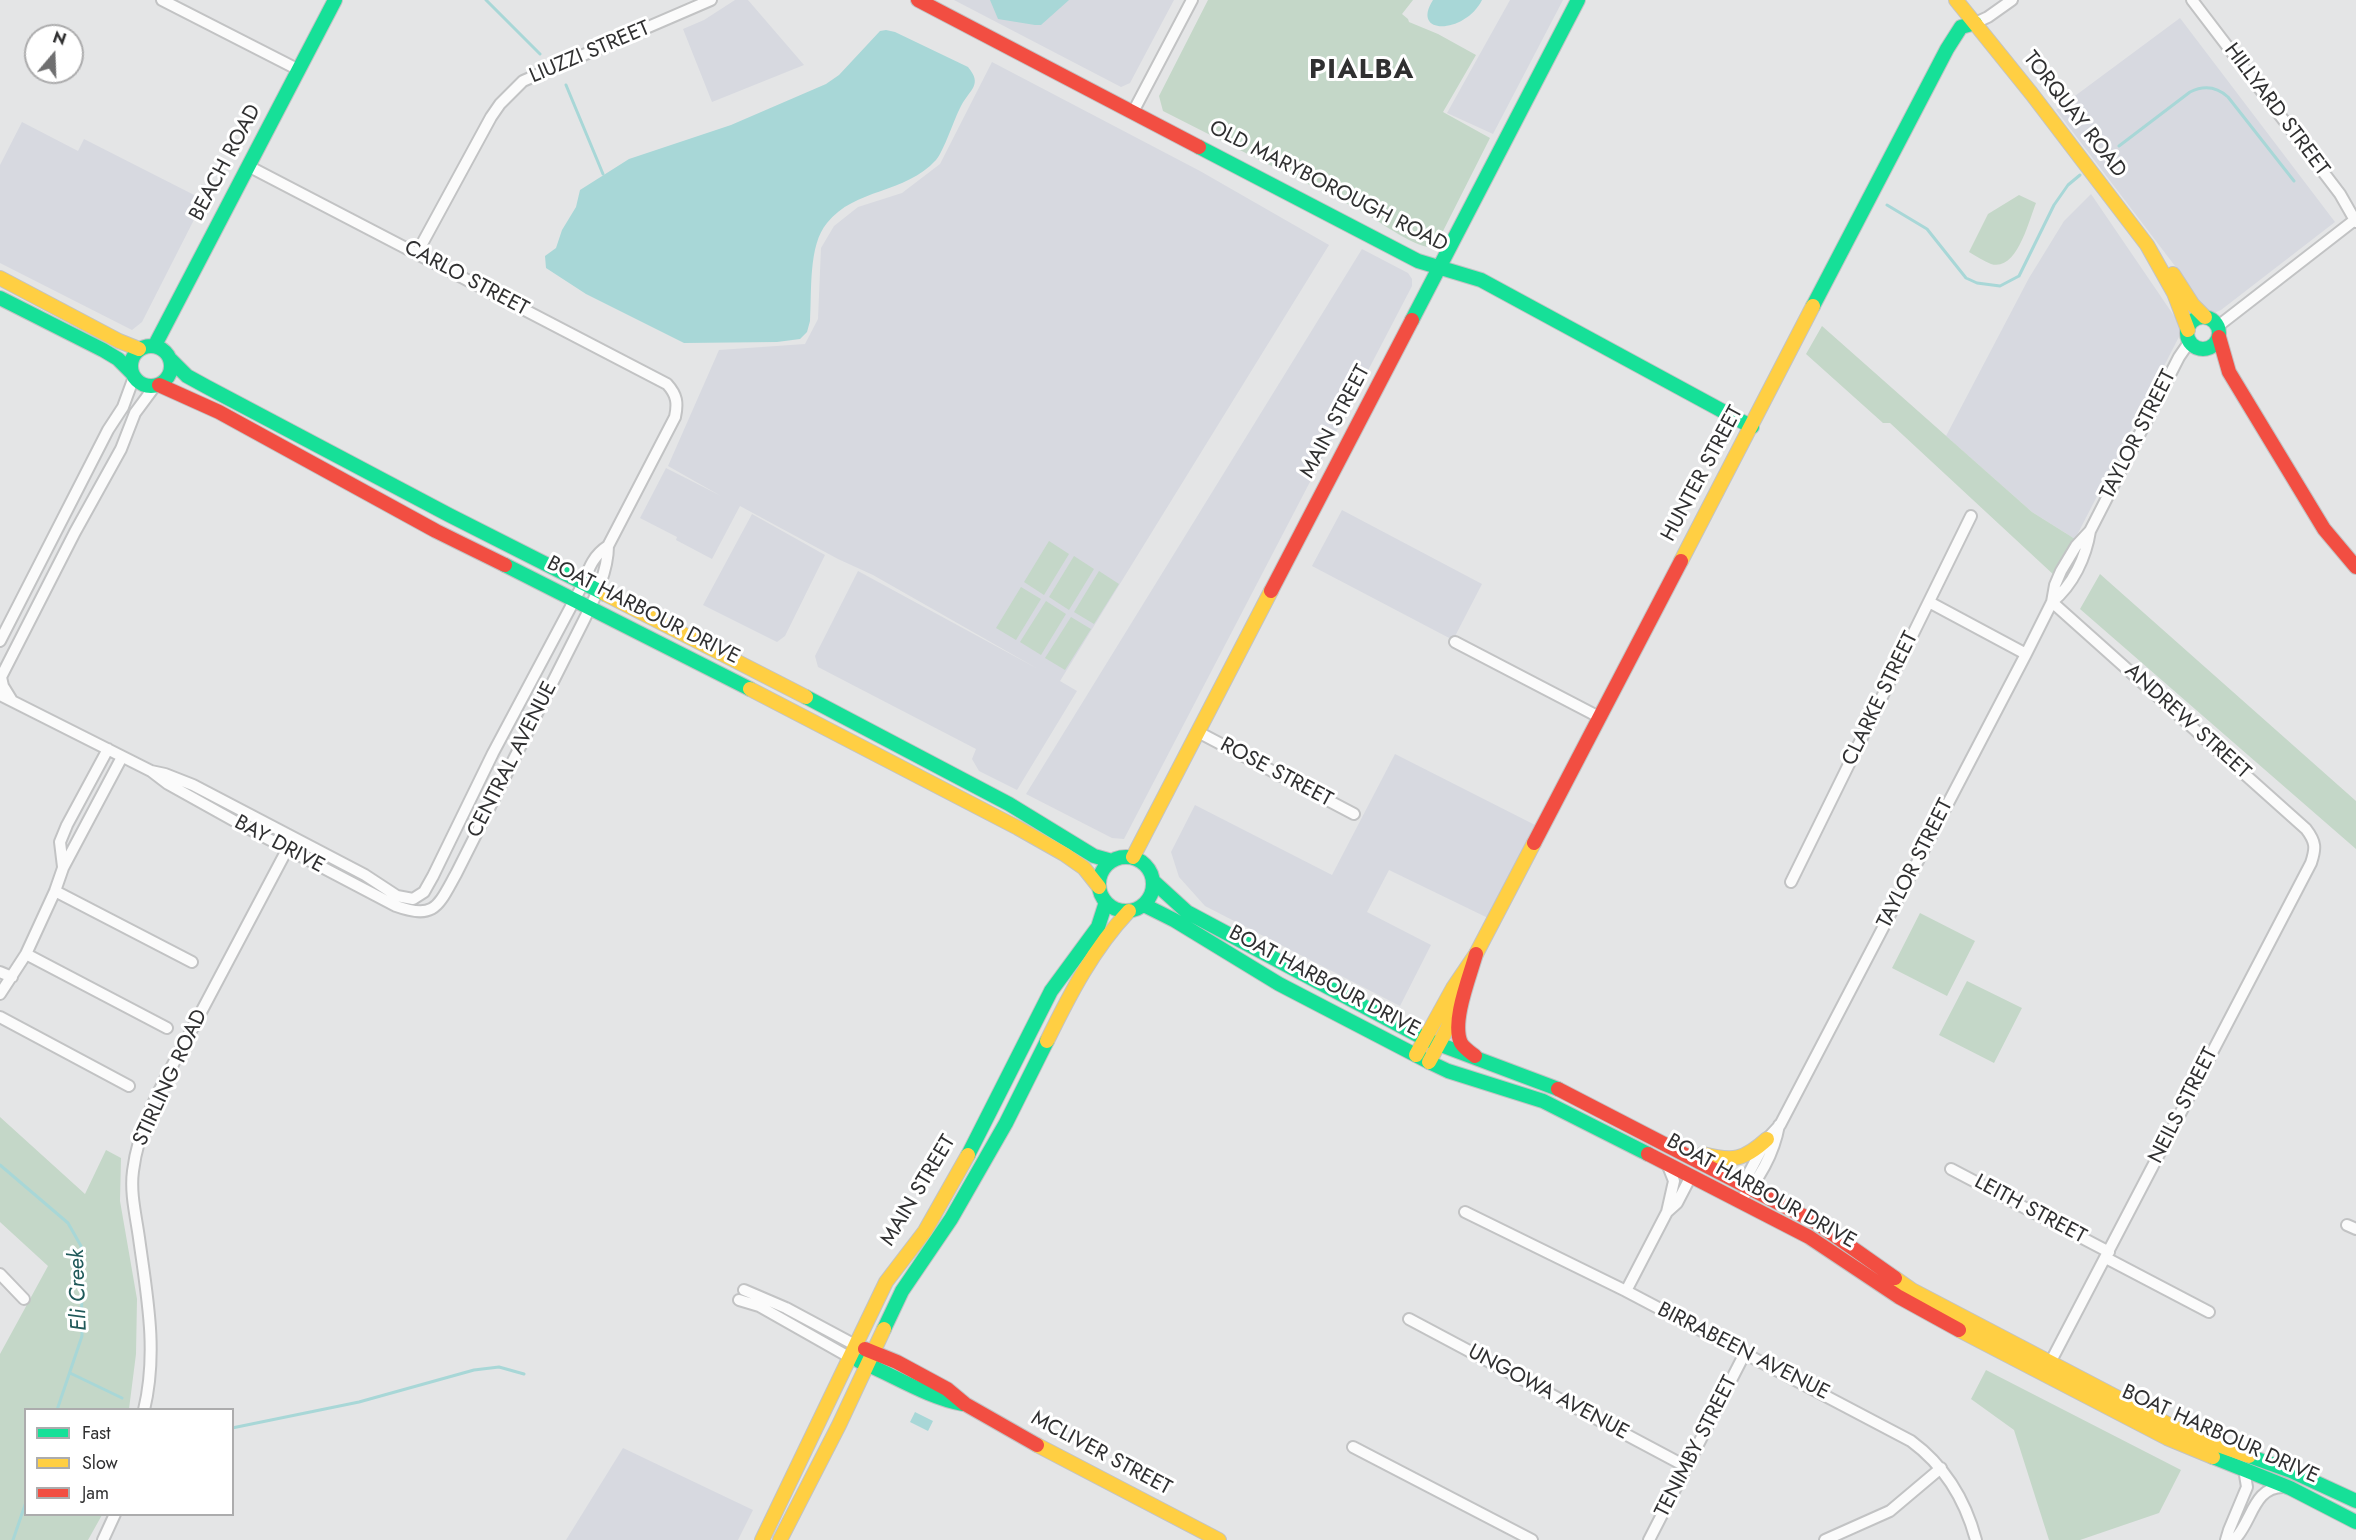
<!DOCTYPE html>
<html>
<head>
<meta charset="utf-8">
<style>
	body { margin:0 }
	#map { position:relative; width:2356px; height:1540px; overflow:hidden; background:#e4e5e6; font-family:Jost,sans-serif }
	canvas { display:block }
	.legend { position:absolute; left:24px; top:1408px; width:210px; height:108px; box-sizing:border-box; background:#fff; border:2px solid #acacad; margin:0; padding:8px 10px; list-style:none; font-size:18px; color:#303031 }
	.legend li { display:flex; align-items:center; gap:12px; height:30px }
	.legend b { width:30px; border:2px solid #acacad }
	.north { position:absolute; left:24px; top:24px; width:60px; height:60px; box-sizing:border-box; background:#fff; border:2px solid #acacad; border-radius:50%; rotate:19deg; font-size:16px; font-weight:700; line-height:24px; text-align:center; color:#303031 }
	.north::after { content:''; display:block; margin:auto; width:21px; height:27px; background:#6f6f70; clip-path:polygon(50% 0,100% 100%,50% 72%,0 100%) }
</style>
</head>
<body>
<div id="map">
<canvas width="2356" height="1540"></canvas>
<ul class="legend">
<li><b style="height:8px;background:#16e098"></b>Fast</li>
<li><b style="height:8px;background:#ffcf43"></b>Slow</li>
<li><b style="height:8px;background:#f24e42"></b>Jam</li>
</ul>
<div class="north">N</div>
</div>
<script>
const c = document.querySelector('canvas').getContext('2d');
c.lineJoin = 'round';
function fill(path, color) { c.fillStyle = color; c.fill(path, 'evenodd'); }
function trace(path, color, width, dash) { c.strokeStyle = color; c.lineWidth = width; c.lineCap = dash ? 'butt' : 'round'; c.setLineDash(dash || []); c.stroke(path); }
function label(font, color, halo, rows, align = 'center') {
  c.font = font + ' Jost,sans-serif'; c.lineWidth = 6; c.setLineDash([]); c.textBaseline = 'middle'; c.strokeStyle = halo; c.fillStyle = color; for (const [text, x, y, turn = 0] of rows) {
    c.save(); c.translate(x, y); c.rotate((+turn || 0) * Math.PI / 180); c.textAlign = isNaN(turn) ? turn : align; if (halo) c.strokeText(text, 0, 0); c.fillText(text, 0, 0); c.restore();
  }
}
fill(new Path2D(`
	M735,0h13l56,65 -92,37 -29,-73 21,-9z
	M954,0h220l-44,83 -9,4z
	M1510,0h53l-70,134 -46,-21z
	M2180,18l155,204 -114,88 -7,3 -12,-7 -27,-40 -119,-156z
	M992,62l208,109 129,74 -269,436 17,10 -60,99 -38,-19 -7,-12 4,-10 -158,-82 -3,-11 43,-85 180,98 -165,-94 -35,-16 -98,-53 -28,53 -36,-19 1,-3 -37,-19 26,-50 55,28 -53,-30 51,-116 86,-6 13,-25 3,-71 13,-22 24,-19 44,-14 38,-29z
	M22,122l56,29 6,-12 120,61 -62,122 -10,8 -132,-67v-98z
	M2091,194l92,135 -108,210 -43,-27 -86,-76 83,-158 35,-57z
	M1362,249l46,24 4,6v7l-288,553 -12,-1 -86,-44z
	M1342,510l140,74 -29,56 -141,-74z
	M752,514l73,41 -40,81 -8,6 -74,-37z
	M1395,754l142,72 -49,92 -99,-48 -22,42 64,33 -31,61 -195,-100 -26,-29 -8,-25 24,-47 137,70z
	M623,1448l130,62 -15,30h-172z`), '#d7d9e0');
fill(new Path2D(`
	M1208,0h205l-11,14 6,5 1,3 29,12 38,21 -33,57 47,26 -51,101 -8,8c-17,1 -56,-29 -73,-38 -65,-32 -130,-65 -195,-98l-4,-15z
	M2019,195l17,8c-7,17 -19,69 -45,61 -7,-3 -15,-8 -22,-12l19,-38z
	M1822,326l210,186 43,27 -20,37 -165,-153h-7l-77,-69z
	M1049,541l20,13 -25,41 -20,-13z
	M1074,556l20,13 -25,41 -20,-13z
	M1099,571l20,13 -25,40 -20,-12z
	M2100,574l256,227v48l-276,-240z
	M1021,587l20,12 -25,41 -20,-12z
	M1046,601l20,13 -25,41 -21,-13z
	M1071,617l20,12 -26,41 -20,-12z
	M1920,913l55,28 -28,55 -55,-28z
	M1967,981l55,27 -28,55 -55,-28z
	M0,1117l85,77 21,-44 15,8 -1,43 17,98 -1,55 -7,55 -103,1v104l76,1 -14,25h-88v-186l48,-88 -48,-44z
	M1986,1370l195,100 -22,43 -79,27h-31l-35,-110 -43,-31z`), '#c4d7c8');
fill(new Path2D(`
	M990,0h79l-28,25h-6l-37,-6z
	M1433,0h49c-17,34 -72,36 -49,0z
	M886,30l9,2 73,35c15,18 2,22 -7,39 -7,13 -17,45 -25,54 -31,34 -81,28 -109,63 -19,22 -15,70 -17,98l-3,11 -7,7 -23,3 -93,1 -98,-49 -40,-26 -1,-12 11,-8 6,-18 14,-23 4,-17 49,-31 102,-34 95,-41 13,-9 41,-44z
	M915,1412l18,9 -5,10 -18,-9z`), '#a8d7d7');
trace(new Path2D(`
	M486,0l54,54
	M566,85l37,89
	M2119,146l71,-54c14,-7 26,-6 38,5l66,84
	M1887,205l40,24 39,49 11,5 23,3 19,-10 35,-71 14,-20 12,-10
	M0,1165l68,58 13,23 1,90 -25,74
	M70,1373l52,25
	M232,1428l127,-26 115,-32 25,-3 25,7
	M13,1540l13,-38`), '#a8d7d7', 3);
const street = new Path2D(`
	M162,0l137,70
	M2192,0l148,194 16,28
	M1975,23l13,-6 24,-17
	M1133,112l59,-112
	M417,253l74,-136 9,-13 23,-23 188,-81
	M2217,325l5,-2 134,-104
	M1929,602l97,52
	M2052,602c21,-17 34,-45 38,-71l89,-174 11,-16
	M0,641l108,-211 15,-23 11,-30
	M1455,642l144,75
	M0,695l151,76 14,3 28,11 172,90 32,21 16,3 11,-7 9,-16 60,-123 91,-171c5,-15 10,-27 24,-36
	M11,699l-8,-13 -2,-9 74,-145 46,-83 14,-36 20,-27
	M1198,732l156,82
	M151,771l17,13 70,39 158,83c39,14 42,0 60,-32l128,-254c11,-22 24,-49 24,-74l67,-129c3,-14 2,-22 -8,-33l-417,-217
	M63,867l-3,-25 7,-17 41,-76
	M1791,882l180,-366
	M55,891l137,71
	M26,954l141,74
	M0,972l12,5
	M0,994l26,-40 29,-63 8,-23 59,-111
	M0,1017l129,69
	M1951,1169l158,83
	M1742,1186l25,-47 13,-14 246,-471 26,-52 3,-17 6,-14 15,-25 14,-15
	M1739,1201c20,-20 35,-48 40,-76
	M1465,1212l161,79 285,150c34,25 54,58 65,99
	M1667,1212l10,-9 14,-27
	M2347,1225l9,4
	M2106,1258l103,54
	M0,1274l24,25
	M744,1290l42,18 69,37
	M1626,1291l41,-79 7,-31 -6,-15
	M739,1300l20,6 90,51
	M1409,1319l278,148
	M2050,1363l261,-500c5,-15 5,-21 -5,-34l-254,-227
	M144,1410c14,-58 3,-114 -5,-172 -3,-22 -9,-45 -6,-67 6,-50 34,-95 57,-138 33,-63 67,-126 100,-189
	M1353,1447l179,93
	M103,1540l12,-26
	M1649,1540l96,-187
	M1825,1540l65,-29 51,-43
	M2226,1540l3,-10 18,-43 -3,-18
	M2234,1540c18,-17 19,-54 50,-53`);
const fast = new Path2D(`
	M1199,147l219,114 63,19 271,147
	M0,298l103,52 15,9 14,14
	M1813,306l134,-257 14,-22 14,-4
	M2187 333a16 16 0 1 1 32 0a16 16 0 1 1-32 0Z
	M1412,320l166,-320
	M155,345l180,-345
	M131 366a20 20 0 1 1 40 0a20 20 0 1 1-40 0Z
	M171,360l16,16 20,11 242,128 156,79
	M505,565l245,124
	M806,697l203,107 85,52 18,5
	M1099 884a27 27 0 1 1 54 0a27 27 0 1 1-54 0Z
	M1153,881l34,31 238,127 133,50
	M1144,905l30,15 105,64 150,78 19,9 95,30 105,53
	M968,1155l83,-164 47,-64 8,-25
	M884,1329l18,-38 49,-72 55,-96 41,-82
	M859,1361c35,14 67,36 104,43
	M2249,1456l42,15 65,30
	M2213,1457l77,31 66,34`);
const slow = new Path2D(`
	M1956,0l75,93 116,152 27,48 14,37
	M2173,274l20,31 12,12
	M0,278l119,63 20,8
	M1681,561l132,-255
	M605,594l201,103
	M750,689l268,139 46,26 20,14 15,19
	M1133,857l138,-266
	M1047,1041c23,-47 46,-92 82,-130
	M1416,1055l37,-67 23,-34 58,-111
	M1429,1062l18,-33 11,-28
	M1703,1154c30,8 41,6 64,-15
	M1895,1278l17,12 275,144 62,22
	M1959,1330l208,108 46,19
	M1037,1445l182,95
	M762,1540l124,-258 39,-51 43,-76
	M780,1540l59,-115 45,-96`);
const jam = new Path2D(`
	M918,0l281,147
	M2219,337l10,35 95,157 32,38
	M159,385l60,27 217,119 69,34
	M1271,591l141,-271
	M1534,843l147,-282
	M1475,1056c-5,-4 -11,-8 -14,-13 -10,-21 9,-67 15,-89
	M1558,1089l259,134 78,55
	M1648,1154l161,83 90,60 60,33
	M865,1349l32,13 50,27 18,15 72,41`);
trace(street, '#c2c3c4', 14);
trace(fast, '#c2c3c4', 16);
trace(slow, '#c2c3c4', 16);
trace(jam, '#c2c3c4', 16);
trace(street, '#fbfbfb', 10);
trace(fast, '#16e098', 14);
trace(slow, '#ffcf43', 14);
trace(jam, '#f24e42', 14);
label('21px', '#303031', '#fff', [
	["LIUZZI STREET",590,53,-23],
	["HILLYARD STREET",2276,110,53],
	["TORQUAY ROAD",2074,115,52],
	["BEACH ROAD",226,163,-62],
	["OLD MARYBOROUGH ROAD",1328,187,27],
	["CARLO STREET",466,279,28],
	["MAIN STREET",1336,422,-62],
	["TAYLOR STREET",2139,435,-63],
	["HUNTER STREET",1703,474,-62],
	["BOAT HARBOUR DRIVE",643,611,27],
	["CLARKE STREET",1881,699,-64],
	["ANDREW STREET",2187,722,42],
	["CENTRAL AVENUE",513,760,-63],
	["ROSE STREET",1276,773,28],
	["BAY DRIVE",279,845,28],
	["TAYLOR STREET",1916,864,-63],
	["BOAT HARBOUR DRIVE",1324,982,28],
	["STIRLING ROAD",171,1078,-65],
	["NEILS STREET",2184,1106,-63],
	["MAIN STREET",919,1191,-59],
	["BOAT HARBOUR DRIVE",1761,1192,29],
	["LEITH STREET",2030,1210,28],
	["BIRRABEEN AVENUE",1743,1352,27],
	["UNGOWA AVENUE",1548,1393,28],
	["BOAT HARBOUR DRIVE",2220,1435,24],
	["TENIMBY STREET",1697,1447,-63],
	["MCLIVER STREET",1101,1454,28]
]);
label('italic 22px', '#20595a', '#fff', [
	["Eli Creek",79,1290,-92]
]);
c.letterSpacing = '1.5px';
label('bold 27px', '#303031', '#fff', [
	["PIALBA",1362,71]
]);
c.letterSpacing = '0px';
</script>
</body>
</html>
